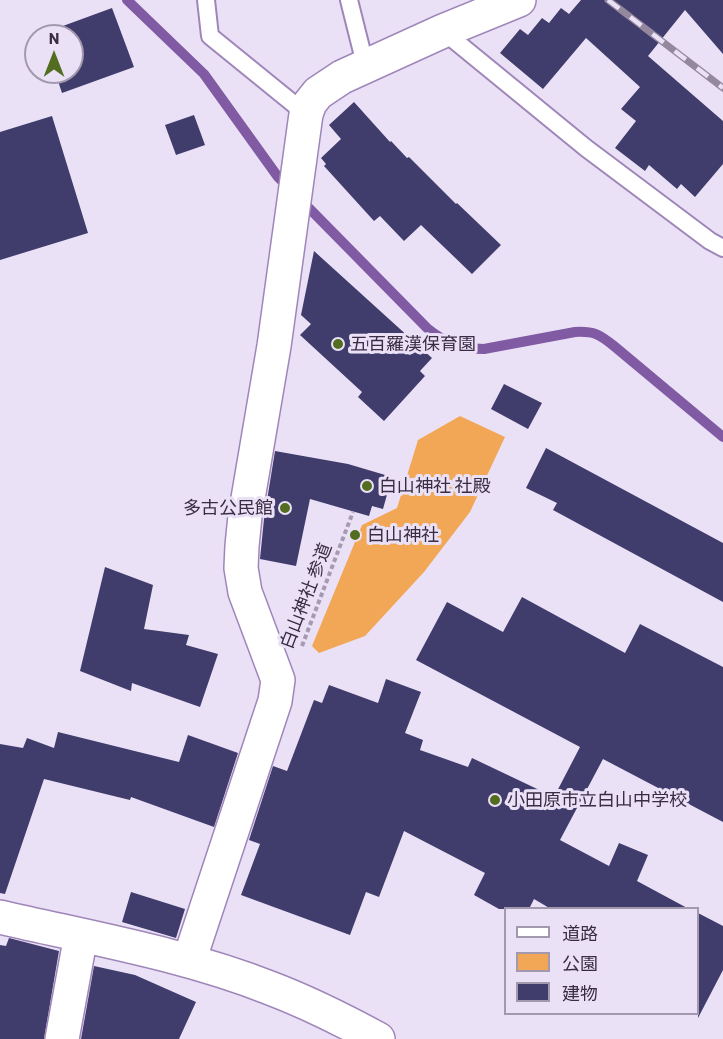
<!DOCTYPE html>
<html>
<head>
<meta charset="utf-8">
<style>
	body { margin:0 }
	#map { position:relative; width:723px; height:1039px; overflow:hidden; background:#ebe1f7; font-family:Barlow,"Noto Sans JP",sans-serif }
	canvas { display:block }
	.legend { position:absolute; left:504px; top:907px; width:195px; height:108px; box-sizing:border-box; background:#ebe1f7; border:2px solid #a399af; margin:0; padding:8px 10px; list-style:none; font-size:18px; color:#382d42 }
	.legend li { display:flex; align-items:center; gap:12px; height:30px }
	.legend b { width:30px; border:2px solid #a399af }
	.north { position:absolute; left:24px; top:24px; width:60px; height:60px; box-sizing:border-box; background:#ebe1f7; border:2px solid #a399af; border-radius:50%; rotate:0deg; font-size:16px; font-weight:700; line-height:24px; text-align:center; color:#382d42 }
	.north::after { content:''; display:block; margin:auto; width:21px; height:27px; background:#526d20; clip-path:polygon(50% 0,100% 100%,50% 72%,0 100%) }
</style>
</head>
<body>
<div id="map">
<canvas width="723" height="1039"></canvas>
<ul class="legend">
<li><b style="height:8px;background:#fff"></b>道路</li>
<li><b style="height:16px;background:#f1a756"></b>公園</li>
<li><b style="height:16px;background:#403c6b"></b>建物</li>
</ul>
<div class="north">N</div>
</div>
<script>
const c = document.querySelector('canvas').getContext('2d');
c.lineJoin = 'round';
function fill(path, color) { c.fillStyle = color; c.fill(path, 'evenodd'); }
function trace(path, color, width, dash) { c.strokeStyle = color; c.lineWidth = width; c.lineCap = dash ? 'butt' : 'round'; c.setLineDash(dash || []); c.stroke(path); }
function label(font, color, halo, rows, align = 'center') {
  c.font = font + ' Barlow,"Noto Sans JP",sans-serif'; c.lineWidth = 6; c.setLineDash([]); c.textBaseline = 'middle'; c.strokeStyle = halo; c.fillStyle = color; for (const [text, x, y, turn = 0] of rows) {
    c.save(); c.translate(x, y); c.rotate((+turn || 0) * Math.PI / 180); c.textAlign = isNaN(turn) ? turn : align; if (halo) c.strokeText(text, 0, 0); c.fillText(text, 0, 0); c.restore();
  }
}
fill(new Path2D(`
	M460,416l45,21 -35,75 -46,60 -59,64 -46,17 -7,-7 50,-121 35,-17 21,-68z`), '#f1a756');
trace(new Path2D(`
	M127,0l77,74 74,103 11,11
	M300,199l127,129c17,14 34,21 57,21l91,-17c19,-1 24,2 39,14l109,91`), '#805aa3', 10);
fill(new Path2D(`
	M581,0h142v54l-38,-44 -37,46 75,65v43l-28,33 -14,-13 -4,5 -28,-24 -4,6 -30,-23 21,-27 -15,-12 19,-22 -54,-49 -43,51 -43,-36 20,-24 8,6 14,-17 7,5 12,-15 8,6z
	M112,8l22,59 -72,26 -7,-21h17v-36h-30l-1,-2z
	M354,102l36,40 1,-1 16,17 2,-1 47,47 1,-1 44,42 -29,29 -51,-49 -17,16 -24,-25 -6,5 -50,-55 2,-2 -5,-6 20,-19 -12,-14z
	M194,115l11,30 -29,10 -11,-30z
	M52,116l36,117 -88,27v-128z
	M314,251l118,107 -12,13 5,5 -41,45 -26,-24 4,-5 -62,-57 11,-11 -10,-9z
	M504,384l38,19 -14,26 -37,-20z
	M546,448l177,95v59l-170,-92 4,-7 -31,-15z
	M275,451l73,13 44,13 -9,32 -11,-3 -3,10 -59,-17 -14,67 -36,-7 4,-40z
	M105,567l48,18 -9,44 45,6 -3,10 32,9 -18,53 -68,-24 -1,8 -51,-20z
	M522,597l103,56 15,-29 83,43v155l-120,-63 -43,81 49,26 10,-23 29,12 -11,26 52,28h-138l-17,-10 -5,10h-30l-25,-14 11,-22 -81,-42 -25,66 -13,-5 -16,43 -109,-40 19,-51 -11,-4 24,-74 14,5 27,-71 8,3 7,-18 49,18 8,-24 35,13 -16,41 18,7 -3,10 48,17 4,-9 82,39 26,-50 -164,-87 31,-58 56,30z
	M58,732l121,30 9,-27 50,18 -24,74 -83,-30 -1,3 -86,-21 -39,115 -5,-1v-149l23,4 4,-10 27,10z
	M131,892l54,17 -9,29 -54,-16z
	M698,913l25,13v44l-25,48z
	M9,938l50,13 -15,88h-44v-94l6,1z
	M94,966l41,9 61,27 -17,37h-98z`), '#403c6b');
const lane = new Path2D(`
	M206,0l4,36 96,78
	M349,0l17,68
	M443,31l143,117 124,93 13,7`);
const street = new Path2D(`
	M0,917c90,21 184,37 270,71 37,14 73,32 108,51
	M189,961l86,-260 3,-21 -33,-88 -4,-24 1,-22 3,-30 29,-170 32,-232 4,-11 8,-10 24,-16 101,-46 76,-31
	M62,1039l19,-104`);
trace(lane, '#9f86b9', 20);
trace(street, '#9f86b9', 36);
trace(new Path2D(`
	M302,646l51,-134`), '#a59ab0', 4, [4.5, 3]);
trace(lane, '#fff', 16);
trace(street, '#fff', 33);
const rail = new Path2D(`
	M608,0l115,88`);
trace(rail, '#93889e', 7);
trace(rail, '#ebe1f7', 4.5, [14]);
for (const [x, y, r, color] of [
	[338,344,6,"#526d20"],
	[367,486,6,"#526d20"],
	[285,508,6,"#526d20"],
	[355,535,6,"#526d20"],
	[495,800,6,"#526d20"]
]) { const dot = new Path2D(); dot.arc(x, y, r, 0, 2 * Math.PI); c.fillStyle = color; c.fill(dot); trace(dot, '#ebe1f7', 2); }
label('18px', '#382d42', '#ebe1f7', [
	["五百羅漢保育園",350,344],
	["白山神社 社殿",379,486],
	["多古公民館",273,508,"right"],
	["白山神社",367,535],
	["小田原市立白山中学校",507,800]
], 'left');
label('18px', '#382d42', '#ebe1f7', [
	["白山神社 参道",306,596,-69]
]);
</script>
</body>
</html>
